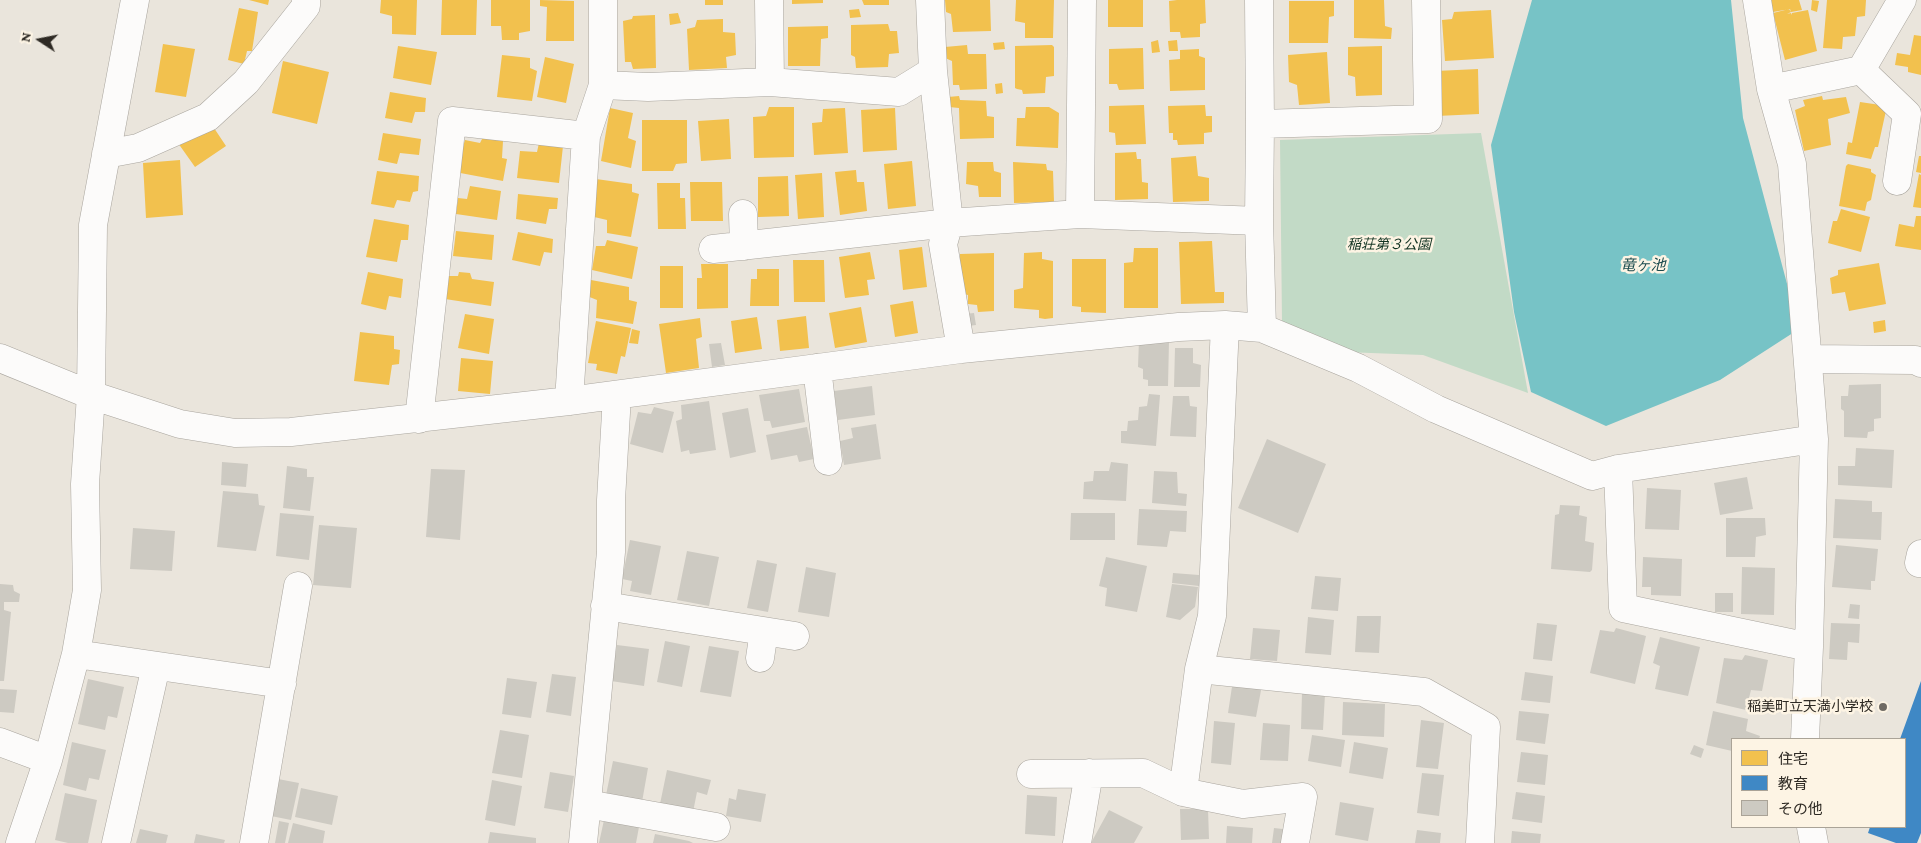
<!DOCTYPE html>
<html>
<head>
<meta charset="utf-8">
<style>
	body { margin:0 }
	#map { position:relative; width:1921px; height:843px; overflow:hidden; background:#eae5dc; font-family:"Crimson Pro","Noto Sans JP",serif }
	canvas { display:block }
	.legend { position:absolute; left:1731px; top:738px; width:175px; height:90px; box-sizing:border-box; background:#fdf4e4; border:1px solid #aaa397; margin:0; padding:6px 9px; list-style:none; font-size:15px; color:#2e2a24 }
	.legend li { display:flex; align-items:center; gap:10px; height:25px }
	.legend b { width:25px; border:1px solid #aaa397 }
	.north { position:absolute; left:15px; top:15px; width:50px; height:50px; -webkit-text-stroke:4px #fdf4e4; paint-order:stroke; rotate:281deg; font-size:14px; font-weight:700; line-height:20px; text-align:center; color:#2e2a24 }
	.north::after { content:''; display:block; margin:auto; width:18px; height:22px; background:#2e2a24; clip-path:polygon(50% 0,100% 100%,50% 72%,0 100%) }
</style>
</head>
<body>
<div id="map">
<canvas width="1921" height="843"></canvas>
<ul class="legend">
<li><b style="height:14px;background:#f2c14e"></b>住宅</li>
<li><b style="height:14px;background:#3f88c5"></b>教育</li>
<li><b style="height:14px;background:#cdcac2"></b>その他</li>
</ul>
<div class="north">N</div>
</div>
<script>
const c = document.querySelector('canvas').getContext('2d');
c.lineJoin = 'round';
function fill(path, color) { c.fillStyle = color; c.fill(path, 'evenodd'); }
function trace(path, color, width, dash) { c.strokeStyle = color; c.lineWidth = width; c.lineCap = dash ? 'butt' : 'round'; c.setLineDash(dash || []); c.stroke(path); }
function label(font, color, halo, rows, align = 'center') {
  c.font = font + ' "Crimson Pro","Noto Sans JP",serif'; c.lineWidth = 5; c.setLineDash([]); c.textBaseline = 'middle'; c.strokeStyle = halo; c.fillStyle = color; for (const [text, x, y, turn = 0] of rows) {
    c.save(); c.translate(x, y); c.rotate((+turn || 0) * Math.PI / 180); c.textAlign = isNaN(turn) ? turn : align; if (halo) c.strokeText(text, 0, 0); c.fillText(text, 0, 0); c.restore();
  }
}
fill(new Path2D(`
	M1481,133l47,260 -105,-38 -78,-3 -63,-30 -2,-182z`), '#c2dac6');
fill(new Path2D(`
	M1532,0h199l12,118 56,211 -79,51 -114,46 -75,-34 -17,-80 -23,-167z`), '#77c3c6');
fill(new Path2D(`
	M249,0h20l-1,5z
	M381,0h36l-1,35 -24,-1v-18l-12,-3z
	M442,0h35l-1,35h-35z
	M491,0h39v31l-11,2v7h-17l-1,-14h-10z
	M540,0l34,1v40h-28l1,-34 -7,-1z
	M705,0h18v5h-18z
	M792,0h31v3l-31,1z
	M862,0h27v5h-25z
	M945,0h45l1,31 -38,1 -2,-18 -5,-2z
	M1016,0h38l-1,38h-28v-15l-10,-2z
	M1108,0h35v27h-35z
	M1177,0h28l1,23 -6,1v13l-19,1 -1,-6h-10l-1,-31z
	M1354,0h30l1,26 7,2 -1,11 -37,-1z
	M1770,0h29l3,10 -11,2 -1,-3 -17,3z
	M1812,0l7,1 -2,11 -6,-2z
	M1827,0h39l-1,16 -8,1 -2,19 -12,1 -1,12 -19,-1z
	M1289,1h45v15l-5,1 -1,26h-39z
	M239,8l19,4 -6,39h-5l-3,13 -16,-4z
	M859,9l2,8 -11,1 -1,-8z
	M1789,9l2,3 -4,2 4,-1 1,2v-2l16,-3 9,41 -32,9 -12,-47z
	M1491,10l3,48 -49,3 -3,-41 10,-1 2,-7z
	M678,13l3,10 -11,2 -1,-11z
	M655,15l1,53 -23,1 -2,-7h-6l-2,-41 9,-2 1,-3z
	M723,19v13l12,1 1,22 -10,2 1,11 -38,2 -2,-41 8,-2 2,-7z
	M888,24l2,7h7l2,22 -10,1 -1,13 -32,1 -1,-11 -4,-2v-30z
	M828,26v12l-7,1 -1,27h-32v-39z
	M1914,35l7,1v39l-13,-3v-5l-13,-2 2,-12 13,2z
	M1158,40l2,12 -8,1 -1,-11z
	M1177,40l1,11h-9l-1,-10z
	M1004,42l1,7 -11,1 -1,-7z
	M163,44l32,5 -9,48 -31,-5z
	M967,45l1,9h18l1,35 -27,1 -1,-5h-6l-1,-24 -7,-3v-11z
	M1052,45l2,2v29l-8,1 -1,16 -22,1 -1,-4 -5,-1 -2,-1v-42z
	M398,46l39,6 -6,33 -38,-7z
	M1382,46v49l-26,1 -1,-19 -7,-2v-28z
	M1143,48l1,41 -25,1 -2,-6h-8v-35z
	M1199,49v7l6,2v32l-35,1 -1,-31 11,-1v-9z
	M1327,52l3,51 -31,2 -2,-20 -8,-3 -1,-27z
	M502,55l28,3v10l7,3 -5,30 -35,-4z
	M545,57l29,7 -8,39 -29,-6z
	M283,61l46,11 -12,52 -45,-11z
	M1478,69l1,45 -42,2 -1,-45z
	M1002,83l1,10 -7,1 -1,-10z
	M390,92l36,6 -1,14h-10l-3,11 -27,-5z
	M959,96l1,4 26,1 1,15 7,1v21l-34,1 -1,-31 -10,-1 -1,-10z
	M1822,96l1,4 23,-3 4,16 -22,6 3,26 -27,6 -9,-41 10,-4 -2,-6z
	M1860,102l27,4 -9,41h-3l-4,12 -25,-5 2,-12 4,1z
	M1144,105l2,39 -30,1 -1,-12 -6,-1v-26z
	M1205,105l1,11h6v16l-8,1v11l-26,1 -1,-5h-4v-7h-4l-1,-27z
	M769,107h25v50l-40,1 -1,-41 13,-1z
	M1026,107h23l10,6 -1,35 -42,-2 1,-28h8z
	M610,108l23,5 -5,25 8,3 -5,27 -30,-7z
	M845,108l3,45 -34,2 -2,-32 10,-1 1,-13z
	M895,108l2,42 -34,2 -2,-42z
	M729,119l2,40 -30,2 -3,-40z
	M642,120h45v43l-11,1 -3,7h-31z
	M210,122l16,24 -31,21 -17,-24z
	M383,133l38,6 -2,16 -19,-2 -3,11 -19,-4z
	M483,137l20,4 -1,17 5,1 -4,22 -48,-9 10,-32 15,3z
	M539,143l24,3 -4,37 -42,-5 3,-27 17,1z
	M1136,152l1,7h4l1,23 6,1v16l-33,1v-47z
	M1196,156l2,20 11,2v23l-36,1 -2,-44z
	M1919,156h2v17l-5,-1z
	M180,160l3,55 -37,3 -3,-55z
	M912,161l4,45 -28,3 -4,-45z
	M967,162h26l1,9 7,2v24h-22l-1,-11 -12,-2z
	M1013,162l33,2 1,6 6,1 1,31 -40,1z
	M1848,164l23,5v3l5,3 -5,25 -4,2 -2,9 -26,-5 7,-40z
	M856,170l1,12h7l3,29 -27,4 -5,-43z
	M377,171l42,5 -1,15 -5,1 -3,10 -13,-2 -3,8 -23,-4z
	M822,173l2,44 -26,2 -3,-44z
	M1919,174l2,1v33l-8,-1z
	M788,176l1,40 -31,1v-40z
	M596,179l36,5v8l7,2 -8,43 -24,-4v-13l-17,-4z
	M690,182h32l1,39h-32z
	M657,183h23v15h5l1,31h-28z
	M470,186l31,5 -4,29 -41,-6 2,-16 9,1z
	M518,194l40,4 -1,11h-8l-3,15 -30,-5z
	M1841,209l29,8 -9,35 -33,-9 5,-22h4z
	M1916,216h5v34l-26,-4 4,-22 15,3z
	M374,219l35,6 -1,15h-7l-4,22 -31,-5z
	M456,231l38,4 -2,25 -39,-4z
	M518,232l35,7 -1,14 -8,-1 -4,14 -28,-6z
	M607,240l31,7 -6,32 -40,-9 4,-24h9z
	M1212,241l3,51h9v11l-43,1 -2,-62z
	M922,247l5,40 -24,3 -4,-40z
	M1134,248h24v60h-34v-45l9,-1z
	M870,252l5,27 -8,1 2,15 -24,3 -6,-41z
	M1042,252v7l11,2v57l-8,1 -6,-1v-8l-25,-2v-18l9,-2 1,-35z
	M994,253v58l-16,1 -1,-7 -9,-1v-9l-9,-2 1,-39z
	M1072,259h34v54l-25,-1v-5l-9,-1z
	M793,260h31l1,42h-31z
	M1879,263l7,41 -37,7 -4,-19 -13,2 -2,-16 8,-3v-5z
	M701,264h27v44l-31,1v-31h5z
	M660,266h23v42h-23z
	M757,269h22v37h-29l1,-27h6z
	M368,272l35,7 -2,19 -12,-2 -3,14 -25,-6z
	M459,272l11,1 2,6 22,3 -3,24 -46,-7 3,-23h10z
	M591,280l38,7v13l8,2 -4,22 -37,-6 1,-18 -10,-4z
	M913,301l5,32 -23,4 -5,-32z
	M861,307l6,35 -32,6 -6,-35z
	M465,314l29,5 -5,35 -31,-6z
	M806,316l3,32 -29,3 -3,-31z
	M757,317l5,32 -27,4 -4,-32z
	M700,318l2,19 -6,2 3,29 -33,5 -7,-49z
	M1885,320l1,11 -12,2 -1,-11z
	M596,321l35,7 -6,29 -4,-1 -4,18 -21,-4 1,-6 -9,-1z
	M632,329l8,2 -2,13 -9,-1z
	M360,332l34,4v13l6,1 -1,14 -7,1 -3,20 -35,-4z
	M461,358l32,3 -3,33 -32,-3z`), '#f2c14e');
fill(new Path2D(`
	M1921,681v152l-4,10h-21l-28,-10 2,-6h35v-88h-5z`), '#3f88c5');
fill(new Path2D(`
	M974,313l2,12 -8,1 -3,-12z
	M1139,340l30,1 -1,45h-20v-6l-5,-1v-10l-5,-2z
	M721,343l4,22 -13,2 -3,-23z
	M1175,348h18v15l8,2 -1,22h-26z
	M1881,384v34l-7,1v12l-6,1 -1,6 -23,-1v-26l-3,-2v-13h7l1,-11z
	M872,386l3,29 -37,5 -4,-29z
	M799,389l6,33 -33,6 -2,-7h-6l-5,-26z
	M1149,394l11,1 -4,51 -35,-3v-12h6l1,-10 10,-1 1,-13 8,-1z
	M1173,396h16l1,10 7,1 -1,30 -26,-1z
	M709,401l7,49 -26,4 -1,-4 -8,2 -5,-31 6,-2 -1,-14z
	M654,407l20,5 -11,41 -33,-9 8,-32 13,2z
	M748,408l8,44 -26,6 -8,-45z
	M876,424l5,35 -37,6 -4,-24 13,-3 -2,-10z
	M807,427l7,32 -15,3 -2,-7 -26,5 -5,-25z
	M1267,439l59,25 -28,69 -60,-25z
	M1856,448l38,2 -2,38 -54,-3v-19h17z
	M222,462l26,2 -2,23 -25,-2z
	M1111,462l17,2 -2,37 -43,-2 1,-17 9,-1 1,-10h15z
	M287,466l20,3v8h7l-4,34 -27,-3z
	M431,469l34,1 -5,70 -34,-3z
	M1154,471l23,1 1,21 9,1 -1,12 -34,-3z
	M1747,477l6,32 -33,6 -6,-32z
	M1647,488l34,2 -2,40 -34,-1z
	M223,491l35,3 1,11 6,1 -9,45 -39,-4z
	M1835,499l37,2v11h10l-1,28 -48,-2z
	M1560,505l20,1 -1,9 8,2 -2,24 9,2 -2,27 -2,2 -39,-3 4,-54 4,-1z
	M1139,509l48,2 -1,21 -16,-1 -3,16 -30,-2z
	M280,513l34,3 -5,44 -33,-4z
	M1071,513h44v27h-45z
	M1726,518h39l1,17 -10,2 -1,20h-29z
	M319,525l38,3 -6,60 -38,-3z
	M133,528l42,3 -3,40 -42,-2z
	M630,540l31,6 -10,49 -21,-4 2,-10 -10,-2z
	M1836,545l42,4 -3,32h-4v9l-39,-3z
	M687,551l32,6 -10,49 -32,-6z
	M1106,557l41,9 -10,46 -32,-6 2,-18 -8,-2z
	M1643,557l39,2 -1,37 -30,-1v-8h-9z
	M757,560l20,4 -9,48 -21,-4z
	M806,567l30,6 -7,44 -31,-5z
	M1742,567l33,1 -1,47 -33,-1z
	M1173,573l26,2v11l-27,-3z
	M1315,576l26,2 -3,33 -27,-2z
	M0,584l13,1 1,6 6,3 -1,8h-15v8l7,2 -7,69h-4z
	M1172,584l26,3 -3,20 -15,13 -14,-3z
	M1715,593h18v19h-18z
	M1850,604l10,1 -1,14 -11,-1z
	M1357,616h24l-2,37 -24,-1z
	M1308,617l26,3 -3,35 -26,-2z
	M1537,623l20,2 -5,36 -19,-2z
	M1831,623l29,1 -1,19 -11,-1 -1,18 -18,-1z
	M1253,628l27,2 -3,31 -27,-2z
	M1616,628l30,8 -11,48 -45,-11 10,-43 14,2z
	M1660,637l40,10 -12,49 -33,-7 5,-23 -7,-3z
	M665,641l25,5 -8,41 -25,-5z
	M617,645l32,4 -5,37 -33,-5z
	M709,646l30,5 -8,46 -31,-5z
	M1745,655l23,5 -6,31 -11,-1 -5,20 -30,-7 8,-45 18,2z
	M1525,672l28,4 -3,27 -29,-3z
	M552,674l24,3 -5,39 -25,-4z
	M507,678l30,4 -6,36 -29,-4z
	M88,679l36,8 -7,31 -9,-2 -3,14 -27,-6z
	M1233,680l29,5 -6,32 -28,-4z
	M0,689l17,1 -3,23 -14,-1z
	M1302,693l23,1 -2,36 -22,-1z
	M1343,702l42,2 -1,33 -42,-2z
	M1519,711l30,3 -4,30 -29,-4z
	M1713,711l35,8 -2,12 14,5 -1,3h-27v12l-26,-6z
	M1421,720l23,3 -6,46 -22,-2z
	M1214,721l21,2 -4,42 -20,-2z
	M1263,723l27,2 -2,36 -28,-1z
	M500,730l29,5 -7,43 -30,-5z
	M1312,735l33,5 -4,27 -33,-6z
	M72,742l34,8 -7,30 -10,-2 -3,13 -23,-6z
	M1354,742l34,6 -5,31 -34,-6z
	M1694,745l10,4 -3,9 -11,-4z
	M1521,752l27,3 -3,30 -28,-3z
	M613,761l35,7 -6,34 -36,-7z
	M667,770l44,10 -4,15 -10,-3 -4,20 -33,-8z
	M550,772l24,4 -6,36 -24,-4z
	M1422,773l22,2 -5,41 -22,-3z
	M278,779l21,4 -8,37 -20,-4z
	M492,780l30,6 -7,40 -30,-6z
	M301,788l37,8 -6,29 -37,-8z
	M738,789l28,5 -5,28 -35,-6 3,-18 7,2z
	M1516,792l29,4 -3,27 -30,-4z
	M65,793l32,7 -9,43h-20l-13,-3z
	M1027,795l30,2 -2,39 -30,-2z
	M1340,802l34,6 -6,33 -33,-6z
	M1180,809h28l1,30 -28,1z
	M1109,810l34,17 -9,16h-43z
	M604,820l35,7 -3,16h-37z
	M279,821l10,2 -4,20h-10z
	M293,823l32,8 -2,12h-35z
	M1227,826l26,2 -1,15h-26z
	M1274,828l17,2 -1,13h-18z
	M140,829l28,6 -2,8h-30z
	M1417,830l24,3 -1,10h-25z
	M1512,831l29,3 -1,9h-29z
	M490,832l46,6v5h-48z
	M196,834l29,6 -1,3h-30z
	M655,834l34,7 4,2h-40z`), '#cdcac2');
const minor = new Path2D(`
	M769,0l1,82
	M930,0l3,71 16,152 -6,21 18,105
	M1259,0l1,124 -1,97 3,107
	M1757,0l14,89 21,75 22,275 -5,208 -4,92
	M1861,70l46,44 -10,67
	M603,85l45,2 122,-5 129,10 34,-21
	M1771,89l90,-19 41,-70
	M1260,124l168,-5 -2,-119
	M106,154l32,-6 70,-31 38,-35 60,-76v-6
	M743,214l1,32
	M1080,214l2,-214
	M713,249l236,-26 131,-9 179,7
	M1225,325l-13,291 -13,53 -16,123 60,12 60,-7 -8,46
	M0,358l91,37 89,29 55,9 56,-1 278,-31 392,-52 218,-22 46,-2 37,3 96,40 78,41 156,67 26,-7 196,-30
	M1808,359l107,1 6,3
	M817,368l11,93
	M569,401l17,-265 17,-51v-85
	M419,419l33,-298 134,15
	M1618,469l5,139 186,39
	M1919,563l2,-9
	M605,606l190,30
	M76,654l206,30
	M760,658l4,-27
	M1199,669l225,23 62,35 -6,116
	M0,742l48,18
	M1031,774l112,-1 40,19
	M587,804l129,23
	M1811,827l3,16
	M20,843l28,-83 28,-106 11,-64 -2,-106 6,-89 2,-170 42,-225
	M116,843l40,-177
	M254,843l44,-257
	M583,843l28,-291v-52l6,-105
	M1077,843l12,-70`);
trace(minor, '#a9a59e', 29);
trace(minor, '#fcfbfa', 28);
for (const [x, y, r, color] of [
	[1883,707,5,"#706b64"]
]) { const dot = new Path2D(); dot.arc(x, y, r, 0, 2 * Math.PI); c.fillStyle = color; c.fill(dot); trace(dot, '#fdf4e4', 2); }
label('italic 14px', '#132', '#fdf4e4', [
	["稲荘第３公園",1389,245]
]);
label('14px', '#2e2a24', '#fdf4e4', [
	["稲美町立天満小学校",1873,707]
], 'right');
label('italic 15px', '#1a4a4d', '#fdf4e4', [
	["竜ヶ池",1643,265]
]);
</script>
</body>
</html>
